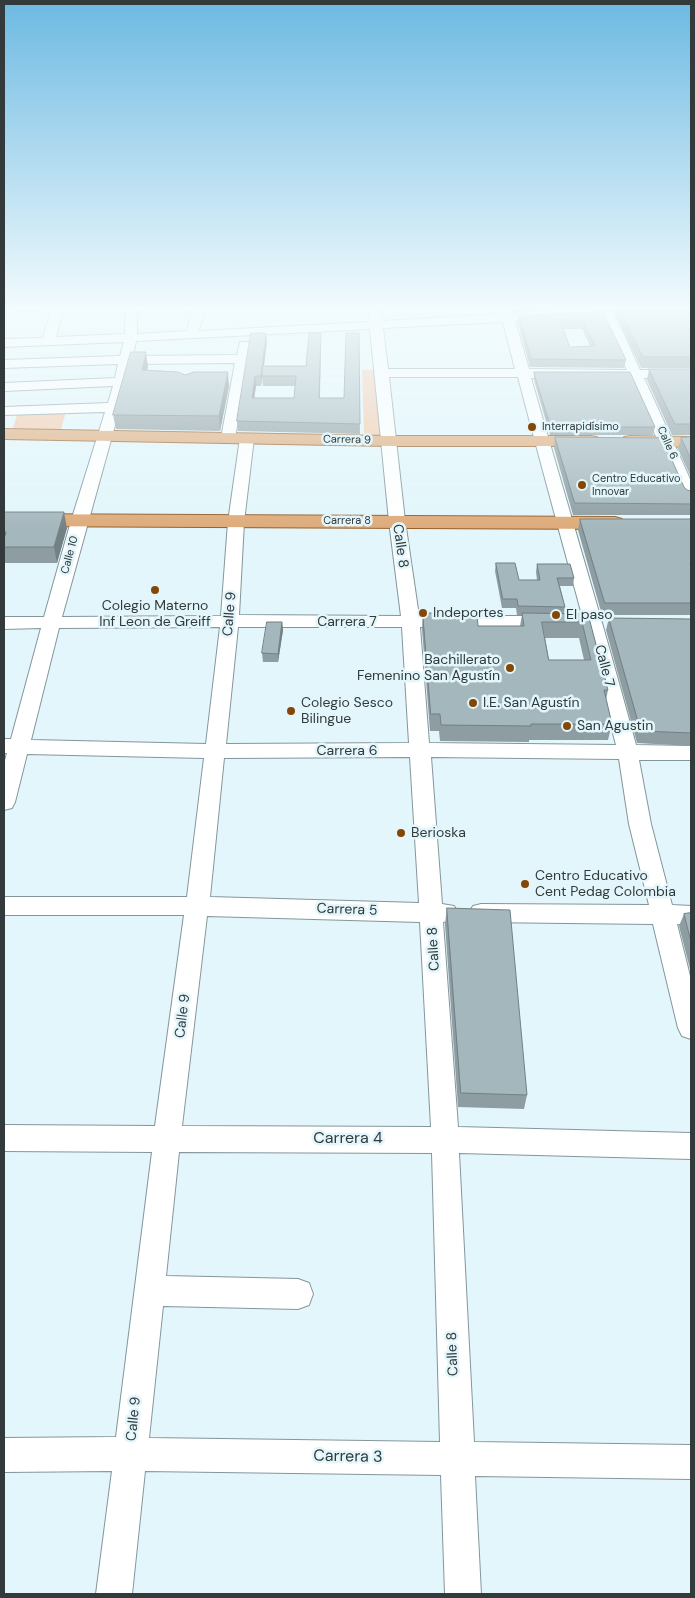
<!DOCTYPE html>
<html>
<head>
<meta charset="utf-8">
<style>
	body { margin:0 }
	#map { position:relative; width:695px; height:1598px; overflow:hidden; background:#e2f6fb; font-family:"DM Sans",sans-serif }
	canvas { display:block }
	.frame { position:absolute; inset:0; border:5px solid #323a3b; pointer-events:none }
</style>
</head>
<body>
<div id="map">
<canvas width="695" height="1598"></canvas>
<div class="frame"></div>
</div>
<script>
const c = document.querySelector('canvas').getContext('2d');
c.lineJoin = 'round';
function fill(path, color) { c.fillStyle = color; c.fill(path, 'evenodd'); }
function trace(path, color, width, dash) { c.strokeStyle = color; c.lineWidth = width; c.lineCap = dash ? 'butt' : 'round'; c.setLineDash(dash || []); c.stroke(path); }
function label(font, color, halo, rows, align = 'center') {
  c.font = font + ' "DM Sans",sans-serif'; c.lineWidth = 5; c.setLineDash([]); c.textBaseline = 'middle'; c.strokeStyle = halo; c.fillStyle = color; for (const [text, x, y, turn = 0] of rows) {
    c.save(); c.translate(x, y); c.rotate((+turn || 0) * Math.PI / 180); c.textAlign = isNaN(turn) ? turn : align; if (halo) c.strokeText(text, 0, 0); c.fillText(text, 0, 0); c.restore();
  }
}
fill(new Path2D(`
	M362,370h15l3,65h-16z
	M66,411l-5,19 -49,1 6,-19z`), '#f2c8a9');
const minor = new Path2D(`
	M4,307h38l-6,4 -32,1z
	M52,307h12l-8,30 69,-3v-27h12v27l50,-3 6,-24h12l-6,24 170,-9 -1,-15h12l2,14 119,-7 -2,-7h12l2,7 10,-1 6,4 -2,3 -12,1 14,48 98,1 -28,-63h12l29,63h51v8h-47l47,103v21l-6,-2 -2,-3 -53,-119h-99c35,122 72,244 105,367l55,1v14h-52l12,64 21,81 19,1v18h-14l14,56v59l-9,-3 -4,-8 -25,-104 -172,-2 -8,-2 -4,-7 4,-7 8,-2 168,1 -20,-81 -10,-65 -188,-2 11,147 12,2 4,7 -4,7 -11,2 15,205 233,6v26l-232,-6 15,289 217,3v34l-216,-3 6,118h-36l-4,-119 -296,-4 -13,123h-36l16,-123 -108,1v-34l112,-1 36,-285 -148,-1v-26l151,1 29,-211h-180v-18h183l17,-139 -177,-4 -12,48 -3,6 -8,2v-46l3,-11h-3v-14h7l30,-111 -37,1v-12h40l27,-96 34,-109 -101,3v-8l104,-4 5,-17 -109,5v-8l111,-5 3,-14 -114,4v-8l116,-4 4,-14 -120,5v-8l39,-1zM503,322l12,47h-127l-5,-41zM370,329l19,192 12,95 -162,-1 5,-93 10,-84 -2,-3h-10l-2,3 -12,84 -7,94 -159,1 70,-253 103,-1 -14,75 2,3h10l2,-3 16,-93 -1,-3h-10l-3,13 -104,1 3,-15zM389,377h129c32,123 67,245 98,368l-187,-2 -9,-116 128,1 6,-2 3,-4 -3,-4 -6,-2h-129l-14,-95zM220,627l-14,117 -175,-4 28,-112zM238,627h164l7,116 -183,1zM410,757l9,146 -209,-6 14,-139zM207,916l213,6 11,205 -249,-1zM179,1152l253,1 8,289 -291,-4 14,-132 135,3 11,-4 4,-11 -4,-11 -11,-4 -132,-3z`);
const major = new Path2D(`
	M4,429l386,7h201l6,1 3,4 -3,4 -6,1h-201l-386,-7z
	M630,436l61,1v10l-67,-2 -3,-4 3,-4z
	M4,514l611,3 7,2 3,4 -3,4 -7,2 -611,-3z`);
trace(minor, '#84969b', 2);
trace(major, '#945f2a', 2);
fill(minor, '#fff');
fill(major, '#deab7a');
fill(new Path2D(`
	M512,307h86l-1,1 -83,4z
	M612,307h79v61h-50z
	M603,312l23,48 -2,8 -94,-1 -12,-43 1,-8zM563,329h19l8,17 -20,1z
	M266,333l1,9 -3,24h42l15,-24 -1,56h24l15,-65 1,101 -122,-3 -1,-10zM262,376l1,10h33l-2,12h-40l2,-12h5z
	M148,366l-1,5 38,4 44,11 -9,45 -104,-2 -3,-14z
	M649,369h42v66h-19l-25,-55z
	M534,372l121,55 -2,8h-103l-16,-55z
	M555,437l129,50 3,3 4,1v24h-118l-19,-67z
	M691,437v40l-13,-28 3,-11z
	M4,512l63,16 -10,35h-52l-1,-5z
	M580,519h111v96h-89l-24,-85z
	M496,563l23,17h18l-1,-8 1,-8 37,14 -1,8h-13l5,21 -1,7h24l20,76 -2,10 6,24 -4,16h-79v2l-89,-1 -1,-10h-9l-8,-102 1,-16 55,13h42l2,-11h-5l-1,-7h-14l-7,-37zM545,638h34l5,22h-35z
	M609,618l82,1v127l-54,-3 -31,-113z
	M282,622l1,8 -5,32h-15l-1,-9z
	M447,908l80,187 -3,14 -66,-2 -13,-183z
	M691,913v60l-12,-47 5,-12z`), '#8d9da2');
fill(new Path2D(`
	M266,333l1,9 -6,44v-10z
	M146,352l2,14 -4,19 -2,-15z
	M228,372l1,14 -9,45 -1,-15z
	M255,376l1,10 -3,22 -1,-10z
	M64,512l3,16 -10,35 -3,-16z
	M282,622l1,8 -5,32v-8z`), '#738084');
const building = new Path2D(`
	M619,307h72v50h-48z
	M603,312l23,48 -95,-1 -12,-43zM561,321h22l12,25 -25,1z
	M251,333h15l-5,43h-6l-3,22h42l2,-22h-34v-10h44l3,-33h12l-2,65h25l2,-65h13l1,91 -123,-3z
	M131,352h15l-4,18 36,2 7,3 9,-3h34l-9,44 -106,-1z
	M649,369h42v55h-16z
	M534,372h96l25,55h-104z
	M555,437l107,1 22,49 3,3 4,1v13l-116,-1z
	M691,437v22l-10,-21z
	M4,512h60l-10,35h-50v-8l2,-7h-2z
	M580,519h111v45h-1l1,3v36h-86z
	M496,563h19l4,17h21l-3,-16h33l4,14h-17l8,29 -47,-1 -1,-7h-14z
	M423,613h54l1,13h46l-2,-13 66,1 20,76h-4l8,34h-81v2l-90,-1 -1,-11h-9zM542,622h40l9,38h-42z
	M609,618l82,1v114l-50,-2z
	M267,622h15l-4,32 -16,-1z
	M447,908l63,2 17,185 -66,-2z
	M691,913v29l-7,-28z`);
fill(building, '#a4b7bc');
trace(building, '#738084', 1);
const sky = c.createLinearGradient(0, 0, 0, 531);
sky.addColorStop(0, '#6db9e2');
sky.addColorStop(0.58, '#f2fbfd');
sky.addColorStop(1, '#f2fbfd00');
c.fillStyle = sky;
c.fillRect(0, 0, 695, 531);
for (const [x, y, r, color] of [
	[532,427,5,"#844705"],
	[582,485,5,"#844705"],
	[155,590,5,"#844705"],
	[423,613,5,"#844705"],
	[556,615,5,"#844705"],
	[510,668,5,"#844705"],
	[473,703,5,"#844705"],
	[291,711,5,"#844705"],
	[567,726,5,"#844705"],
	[401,833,5,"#844705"],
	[525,884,5,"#844705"]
]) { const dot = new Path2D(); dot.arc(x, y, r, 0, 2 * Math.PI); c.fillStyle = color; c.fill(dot); trace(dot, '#e2f6fb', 2); }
label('11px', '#323a3b', '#e2f6fb', [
	["Interrapidísimo",542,427],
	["Centro Educativo",592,479],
	["Innovar",592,492]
], 'left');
label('11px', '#323a3b', '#e2f6fb', [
	["Carrera 9",347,440,1],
	["Calle 6",667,443,66],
	["Carrera 8",347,521],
	["Calle 10",70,555,-75]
]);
label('14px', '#323a3b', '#e2f6fb', [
	["Calle 8",400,546,82],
	["Calle 9",230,614,-85],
	["Carrera 7",347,622],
	["Calle 7",604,666,75],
	["Carrera 6",347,751],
	["Carrera 5",347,910,2],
	["Calle 8",434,949,-93],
	["Calle 9",183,1016,-83],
	["Calle 8",453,1354,-92],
	["Calle 9",134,1419,-84]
]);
label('14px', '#323a3b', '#e2f6fb', [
	["Colegio Materno",155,606,"center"],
	["Inf Leon de Greiff",155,622,"center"],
	["Indeportes",433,613],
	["El paso",566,615],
	["Bachillerato",500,660,"right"],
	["Femenino San Agustín",500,676,"right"],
	["Colegio Sesco",301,703],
	["Bilingue",301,719],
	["I.E. San Agustín",483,703],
	["San Agustin",577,726],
	["Berioska",411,833],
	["Centro Educativo",535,876],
	["Cent Pedag Colombia",535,892]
], 'left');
label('16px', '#323a3b', '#e2f6fb', [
	["Carrera 4",348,1139],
	["Carrera 3",348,1457,1]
]);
</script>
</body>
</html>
